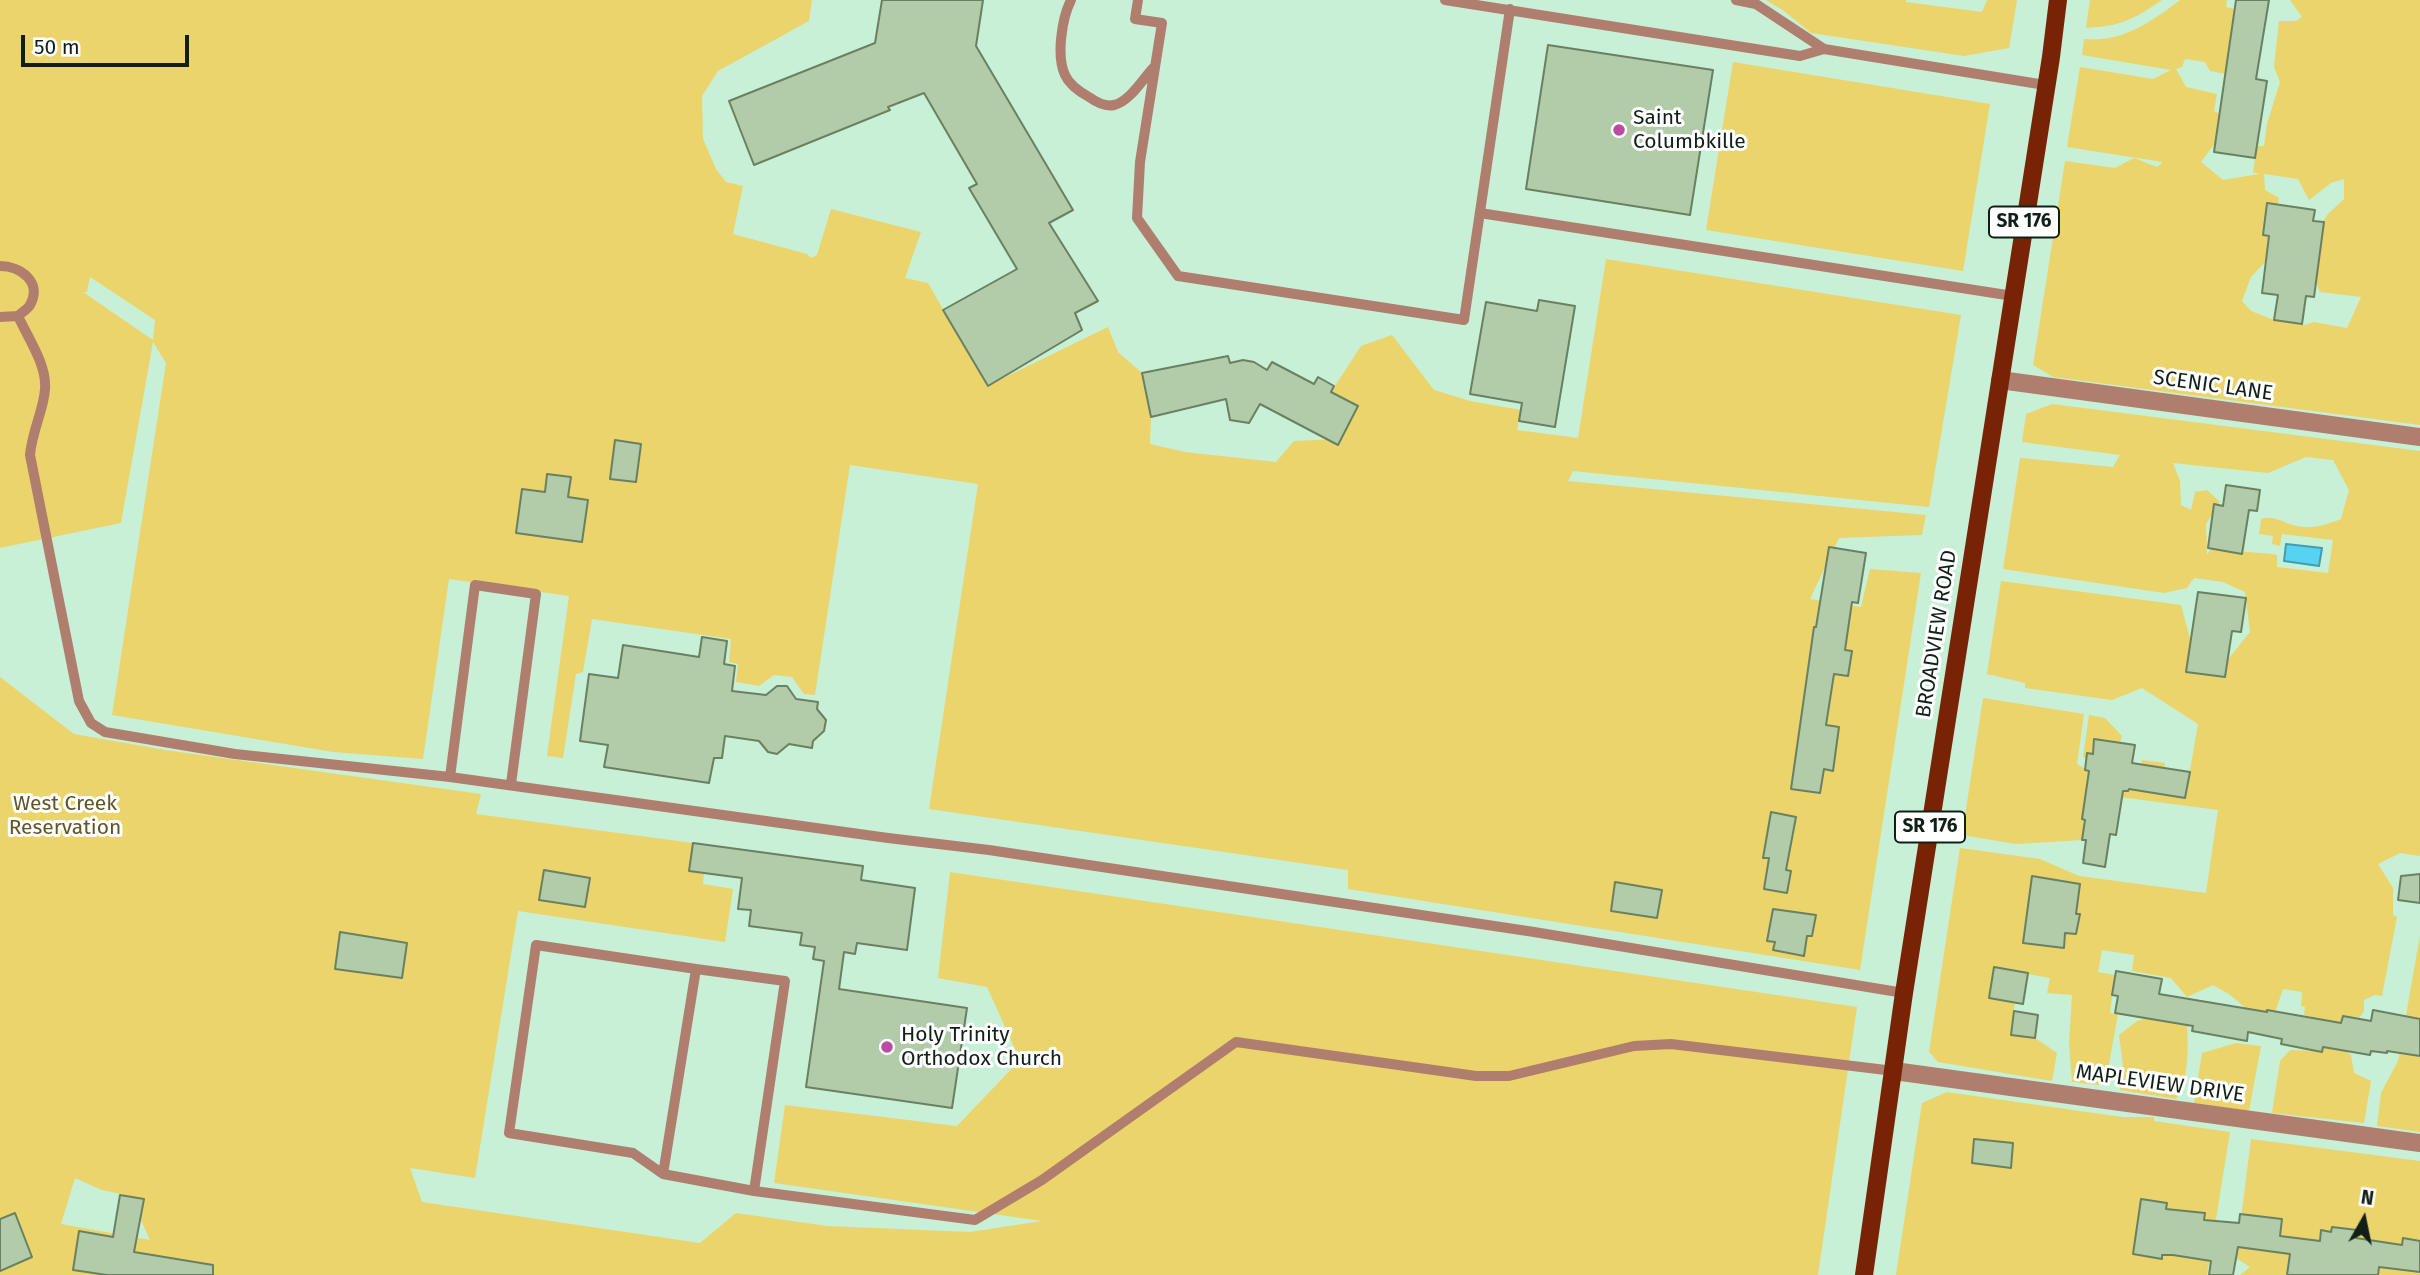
<!DOCTYPE html>
<html>
<head>
<meta charset="utf-8">
<style>
	body { margin:0 }
	#map { position:relative; width:2420px; height:1275px; overflow:hidden; background:#c7f0d6; font-family:"Fira Sans",sans-serif }
	canvas { display:block }
	.north { position:absolute; left:2329px; top:1184px; width:70px; height:70px; -webkit-text-stroke:5px #fff; paint-order:stroke; rotate:9deg; font-size:19px; font-weight:700; line-height:28px; text-align:center; color:#112017 }
	.north::after { content:''; display:block; margin:auto; width:24px; height:32px; background:#112017; clip-path:polygon(50% 0,100% 100%,50% 72%,0 100%) }
	.scale { position:absolute; left:21px; top:35px; width:168px; height:32px; box-sizing:border-box; border:4px solid #112017; border-top:0; padding-left:9px; font-size:21px; line-height:24px; white-space:nowrap; color:#112017; -webkit-text-stroke:5px #fff; paint-order:stroke }
</style>
</head>
<body>
<div id="map">
<canvas width="2420" height="1275"></canvas>
<div class="north">N</div>
<div class="scale">50 m</div>
</div>
<script>
const c = document.querySelector('canvas').getContext('2d');
c.lineJoin = 'round';
function fill(path, color) { c.fillStyle = color; c.fill(path, 'evenodd'); }
function trace(path, color, width, dash) { c.strokeStyle = color; c.lineWidth = width; c.lineCap = dash ? 'butt' : 'round'; c.setLineDash(dash || []); c.stroke(path); }
function label(font, color, halo, rows, align = 'center') {
  c.font = font + ' "Fira Sans",sans-serif'; c.lineWidth = 6; c.setLineDash([]); c.textBaseline = 'middle'; c.strokeStyle = halo; c.fillStyle = color; for (const [text, x, y, turn = 0] of rows) {
    c.save(); c.translate(x, y); c.rotate((+turn || 0) * Math.PI / 180); c.textAlign = isNaN(turn) ? turn : align; if (halo) c.strokeText(text, 0, 0); c.fillText(text, 0, 0); c.restore();
  }
}
fill(new Path2D(`
	M0,0h812l-3,21 -91,50 -16,25 1,43 13,30 10,13 17,4 -10,48 74,20 4,4 6,-3 14,-46 90,23 -16,46 23,5 59,103 121,-59 10,25 24,21 9,44 -1,27 35,8 91,10 18,-21 47,-2 17,-33 -27,-14 30,-46 31,-11 42,55 36,11 51,9 -4,20 61,8 28,-179 355,56 -32,192 -356,-36 -5,10 358,34 -4,20 -83,3 -29,61 51,8 9,-38 51,4 -61,397 -512,-81v-19l-419,-61 49,-325 -128,-19 -35,230 -11,-1 -12,-17 -18,-2 -15,11 -23,-4 2,-18 -9,-2 2,-23 -139,-20 -9,53 -7,2 -13,84 -16,-2 22,-160 -120,-17 -26,180 -90,-7 -221,-37 54,-352 -13,-21 -32,181 -121,25zM90,277l65,43 -2,20 -70,-48h4z
	M1766,0h140v2l76,10 5,-12h30l-8,48 -45,8 -153,-23 -27,-22z
	M2090,0h72c-29,20 -41,26 -76,28z
	M2180,0h47l-1,7 8,2 -8,65 -16,-3 -5,-9 -20,-3 -3,8 -6,2 10,18 31,7 -3,17 9,4 -2,20 -20,27 22,18 36,-6 -6,-2 4,-26h7l3,-22 13,-42 -6,-15 5,-46h17l6,-4 -12,-17h130v425l-367,-48 -20,-12 32,-204 50,7 19,-10 23,9 6,-5 -96,-15 13,-80 73,12 18,-9 -89,-15 2,-16c38,4 67,-17 96,-39zM2264,174l34,5 11,21 22,-17 13,-4v20l-16,15 -25,38 17,40 41,5 -14,31 -33,-6 -10,3 -30,-5 -23,-9 -9,-10 9,-24 21,-22 7,-57 -14,-8z
	M1733,62l257,42 -27,167 -257,-41z
	M2052,404l368,47v405l-20,-3 -22,11 15,24v27l4,2 -15,79 -7,-1 -11,5v11l-5,7 -17,-2 -4,30 13,9 3,18 17,8 -7,42 -92,-10 8,-52 10,-11 32,1 6,-30 -24,-6 1,-8 -4,-1 1,-14 -19,-3 -9,26 -19,1 -26,-22 -16,-9 -26,12 -16,-19 -39,-7 2,-16 -32,-5 -4,22 17,3 -5,38 8,1 -12,67 -8,4 -26,-3 -3,-39 3,-48 -25,-2 3,-15 -56,-10 -5,29 26,5 -4,33 24,3 22,15 -5,28 -114,-19 -9,-10 31,-204 80,11 39,17 127,17 12,-83 -98,-13 -1,6 -34,-2 -3,39 -66,4 -54,-9 21,-137 101,16 -7,50 12,7 -1,15 40,5 3,-15h9l2,-16 23,3 -4,31 24,5 13,-75 -56,-36 -30,12 -87,-12v-5l-38,-9 14,-93 180,24 13,48 23,20 33,-41 -5,-40 -22,-10 -29,-4 -7,10 -23,5 -161,-24 17,-111 93,9 7,-12 -98,-13 4,-28zM2306,457l27,3 16,30 -8,29c-13,5 -24,9 -38,8 -16,-1 -28,-13 -42,-8l-2,15 14,2 -1,8 8,2 2,-12 51,6 -5,33 -51,-6v-12l-5,-1 -61,-5 -4,6 -1,-31 14,-22 -13,-12 -12,2 -4,18 -10,-5 -1,-24 -7,-18 95,10z
	M0,677l74,57 91,16 316,44 -5,20 217,29 -3,28 14,2 -1,11 30,5 -8,53 -207,-31 -43,267 -65,-10 12,34 278,41 36,-30 91,13 143,6 72,-11 -268,-38 11,-78 172,21 63,-66 -33,-73 -49,-9 12,-106 907,135 -39,268h-1818zM75,1178l27,12 28,6 20,44 -89,-16z
	M2089,715l16,3 17,18 -2,7 -25,-4 -2,15 -6,-1 -1,5 -3,-1z
	M2420,935v197l-43,-6 4,-33 17,-32z
	M2160,1015l27,3c1,22 3,64 -11,81l-56,-9 3,-25 -4,-30 18,-14z
	M2236,1043l25,3 -12,65 -55,-8 8,-50z
	M1947,1092l175,25h32v4l76,11 -23,143h-311l26,-172z
	M2251,1139l169,22v114h-180l10,-8 -14,-9z`), '#ebd46b');
const water = new Path2D(`
	M2286,544l36,4 -3,18 -35,-5z`);
fill(water, '#57d3f2');
trace(water, '#429db0', 2);
const building = new Path2D(`
	M882,0h101l-7,46 97,164 -24,13 49,78 -23,12 7,17 -94,56 -45,-76 74,-41 -48,-81 8,-4 -53,-91 -36,14 2,3 -136,55 -25,-64 146,-58z
	M2236,0h33l-13,79 11,2 -12,77 -41,-6z
	M1548,45l165,25 -23,145 -164,-26z
	M2267,203l48,7 -2,11 11,1 -10,75 -8,-1 -4,28 -28,-4 4,-25 -16,-2 7,-57 -6,-1z
	M1539,300l36,6 -20,121 -36,-6 3,-18 -52,-9 16,-92 51,9z
	M1228,356l2,7 13,-3 11,2 13,8 5,-8 42,22 4,-7 16,9 -3,6 27,14 -20,39 -78,-41 -11,19 -19,-3 -4,-21 -75,18 -9,-44z
	M615,440l26,4 -5,38 -26,-3z
	M547,474l24,3 -3,20 20,3 -6,42 -66,-9 6,-44 23,3z
	M2226,485l34,5 -3,21 -8,-1 -7,44 -34,-6 6,-44 9,2z
	M1829,547l37,6 -8,50 -6,-1 -7,48 7,1 -4,25 -14,-2 -8,51 13,2 -6,44 -9,-2 -4,24 -29,-4 23,-162h2z
	M2198,592l48,6 -5,34 -9,-1 -7,46 -39,-5z
	M702,637l25,4 -3,23 11,2 -3,25 34,4 11,-9h10l9,13 22,3 -1,7 9,11 -2,11 -11,10 -1,7 -23,-4 -12,10 -9,-2 -9,-11 -34,-5 -3,22h-8l-5,25 -105,-16 4,-22 -28,-4 9,-67 29,4 5,-33 76,12z
	M2094,739l41,6 -3,18 58,9 -5,26 -56,-9 -1,2h-5l-7,44 -6,-1 -5,33 -22,-4 3,-23h-4l3,-20 -3,-1 7,-48 -4,-1 2,-17 6,1z
	M1771,812l25,5 -10,53 5,1 -4,22 -23,-4 5,-31h-6z
	M693,843l170,23 -2,14 54,8 -8,62 -50,-7 -2,11 -11,-2 -5,37 128,19 -15,100 -146,-21 18,-126 -11,-2 2,-12 -15,-2 2,-12 -53,-7 2,-16 -13,-1 4,-31 -53,-7z
	M544,870l46,8 -5,29 -46,-7z
	M2420,874v29l-22,-3 3,-24z
	M2032,876l48,8 -4,30h4l-4,20 -11,-1 -1,15 -41,-5z
	M1615,882l47,8 -5,28 -46,-7z
	M1773,909l43,6 -4,21h-5l-3,20 -31,-6 2,-8 -8,-1z
	M340,932l67,11 -5,35 -67,-9z
	M1994,967l34,6 -5,31 -34,-6z
	M2116,971l46,8 -3,15 108,18v-2l74,13 2,-7 28,5 2,-11 47,9v37l-33,-5v2l-16,-2 -1,4 -47,-8 -1,5 -41,-8 1,-5 -34,-7 -1,9 -55,-10 1,-5 -78,-13 3,-17 -6,-1z
	M2014,1011l24,4 -3,23 -24,-3z
	M1974,1139l39,4 -2,25 -39,-5z
	M120,1195l24,4 -10,53 79,13v10h-106l-34,-5 6,-39 34,6z
	M2141,1199l26,4 -1,6 39,4 -1,7 35,3 1,-9 42,5 -2,17 40,5 1,-11 10,2 1,-5 25,3 -1,8 46,7 1,-7 17,3v31l-41,-5 -1,8h-91l3,-21 -52,-7 -5,28h-24l2,-14 -38,-6h-11v4l-29,-5z
	M15,1213l17,44 -32,14v-52z`);
fill(building, '#b2cba8');
trace(building, '#6a8161', 2);
trace(new Path2D(`
	M1071,0c-9,18 -15,56 -6,75 4,9 15,17 24,22 7,5 16,10 25,8 15,-3 29,-26 39,-37
	M1138,0l-3,19 27,4 -22,139 -3,56 41,58 286,44 46,-311
	M1445,0l355,56 24,-7 221,36
	M1736,0l20,4 68,45
	M1480,213l533,83
	M0,266c20,0 43,16 30,39 -2,4 -9,8 -12,11l-18,1
	M18,316c10,22 29,49 27,73 -1,20 -13,42 -15,66l49,246 12,22 14,9 130,22 215,23
	M511,784l25,-190 -61,-9 -25,192 438,61 101,12 545,82 370,61
	M696,969l89,12 -31,210
	M663,1174l33,-205 -160,-24 -27,188 124,20 30,21 91,17 221,29 67,-40 194,-138 240,34h33l125,-30 37,-2 223,27`), '#af7e6f', 10);
trace(new Path2D(`
	M2000,380l420,57
	M1894,1071l526,72`), '#af7e6f', 18);
trace(new Path2D(`
	M1864,1275l40,-282 147,-936 7,-57`), '#782305', 18);
for (const [x, y, r, color] of [
	[1619,130,7,"#bd4aa3"],
	[887,1047,7,"#bd4aa3"]
]) { const dot = new Path2D(); dot.arc(x, y, r, 0, 2 * Math.PI); c.fillStyle = color; c.fill(dot); trace(dot, '#fff', 2.5); }
for (const [x, y, w] of [
	[2024,222,70],
	[1930,827,70]
]) { const box = new Path2D(); box.roundRect(x - w / 2, y - 15.5, w, 31, 5); c.fillStyle = '#fff'; c.fill(box); trace(box, '#112017', 2); }
label('bold 19px', '#112017', null, [
	["SR 176",2024,222],
	["SR 176",1930,827]
]);
label('21px', '#112017', '#fff', [
	["Saint",1633,118],
	["Columbkille",1633,142],
	["Holy Trinity",901,1035],
	["Orthodox Church",901,1059]
], 'left');
label('21px', '#112017', '#fff', [
	["SCENIC LANE",2213,386,8],
	["BROADVIEW ROAD",1937,634,-81],
	["MAPLEVIEW DRIVE",2160,1084,8]
]);
label('21px', '#605523', '#fff', [
	["West Creek",65,804],
	["Reservation",65,828]
]);
</script>
</body>
</html>
